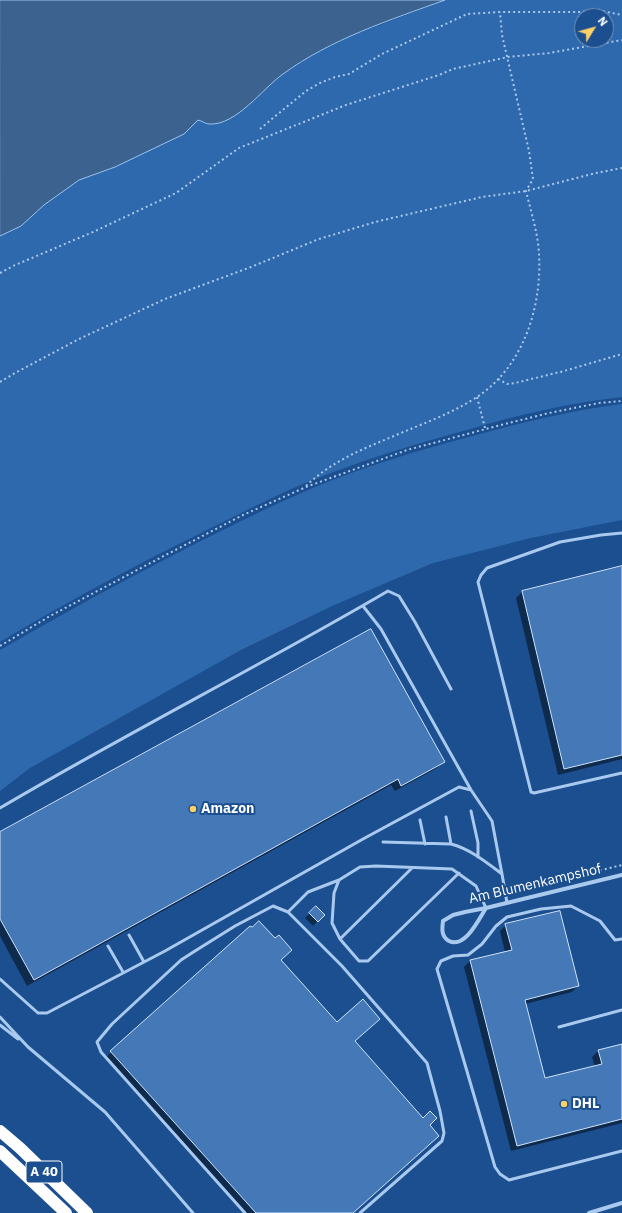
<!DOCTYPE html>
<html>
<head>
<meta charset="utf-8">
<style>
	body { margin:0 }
	#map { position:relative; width:622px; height:1213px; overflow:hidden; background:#1b4f8f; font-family:"IBM Plex Sans",sans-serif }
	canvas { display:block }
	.north { position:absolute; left:574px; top:8px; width:40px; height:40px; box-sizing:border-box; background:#1b4f8f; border:1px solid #7695bc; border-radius:50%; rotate:53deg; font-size:11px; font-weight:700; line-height:16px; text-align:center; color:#fff }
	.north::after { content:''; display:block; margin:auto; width:14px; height:18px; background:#ffd166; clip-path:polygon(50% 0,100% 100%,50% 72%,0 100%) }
</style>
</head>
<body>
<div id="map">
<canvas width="622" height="1213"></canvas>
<div class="north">N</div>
</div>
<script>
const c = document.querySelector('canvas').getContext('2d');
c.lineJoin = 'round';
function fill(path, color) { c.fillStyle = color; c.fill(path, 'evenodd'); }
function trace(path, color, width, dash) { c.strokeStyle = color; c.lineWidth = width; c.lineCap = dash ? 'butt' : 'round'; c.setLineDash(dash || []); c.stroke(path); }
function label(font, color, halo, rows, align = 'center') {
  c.font = font + ' "IBM Plex Sans",sans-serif'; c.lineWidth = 4; c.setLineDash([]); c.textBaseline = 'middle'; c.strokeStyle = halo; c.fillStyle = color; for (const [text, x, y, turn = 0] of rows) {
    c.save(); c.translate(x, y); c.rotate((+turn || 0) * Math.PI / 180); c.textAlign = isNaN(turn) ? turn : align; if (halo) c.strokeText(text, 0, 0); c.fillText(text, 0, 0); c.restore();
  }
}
fill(new Path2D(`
	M445,0h177v397c-52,6 -105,18 -155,33 -56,15 -111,32 -164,54 -35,15 -70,33 -104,50 -67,33 -134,69 -199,108v-406l21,-10 23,-21 35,-25 36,-13 69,-33 14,-14 10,4 25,-7 16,-13 33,-30 36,-22 38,-18zM582,16h24v24h-24z
	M622,404v116l-91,18 -98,25 -101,43 -91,44 -211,118 -30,23v-141c62,-36 124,-70 187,-102 40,-20 79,-40 119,-57 55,-24 113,-41 170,-56 48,-13 97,-25 146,-31z`), '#2e69ad');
const water = new Path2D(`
	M0,0h445c-55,20 -114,39 -162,74 -20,14 -47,52 -74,50 -3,0 -7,-3 -11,-4l-14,14 -69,33 -36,13 -35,25 -23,21 -21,10z`);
fill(water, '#3c6290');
trace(water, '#9cc4f0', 1);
fill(new Path2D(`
	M622,568v191l-64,16 -42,-177 6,-6z
	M443,761l-6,7 -42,23 -4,-6 -364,201 -27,-50v-103z
	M316,908l7,7 -10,11 -8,-8z
	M506,925l72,61 -6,6 -47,12 19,76 51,-13 -3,-10 6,-6 24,-6v78l-111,28 -47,-184 6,-6 35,-9 -5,-21z
	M251,928l178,197 -76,88h-106l-141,-156z`), '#0007');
const building = new Path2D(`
	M622,566v189l-58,14 -42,-178z
	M371,629l74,133 -44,24 -3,-7 -364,201 -34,-61v-87z
	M316,906l9,9 -7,7 -9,-9z
	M560,911l19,75 -54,14 20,78 57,-14 -4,-14 24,-6v75l-105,27 -47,-186 42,-10 -7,-26z
	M259,921l16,17 4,-3 13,15 -11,10 56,62 26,-23 17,20 -25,22 68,77 7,-7 7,7 -7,7 9,11 -86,77h-97l-146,-162 140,-125 2,1z`);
fill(building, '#4478b7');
trace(building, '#cfe3fa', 1);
trace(new Path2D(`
	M260,129l13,-11 33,-27 14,-8 15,-6 14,-3 33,-20 85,-40 33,-2h81l16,-2 25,5
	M0,273l13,-7 80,-34 83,-39 63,-45 107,-43 93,-30 14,-6 55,-12 41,-4 73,-13
	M498,379l9,5 8,-1 49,-12 58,-17
	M0,382l15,-9 64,-34 86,-40 86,-32 68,-28 56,-17 107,-25 44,-6 70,-18 26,-5
	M477,397l8,31
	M306,486c28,-27 60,-38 95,-53 26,-11 54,-21 79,-38 44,-31 62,-89 59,-141 -1,-21 -8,-42 -13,-63l7,-12 -4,-28 -27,-116 -2,-23
	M0,646l50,-30 108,-57 85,-44 63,-28 101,-37 94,-25 48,-12 50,-10 23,-2
	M514,894l2,-3 106,-26`), '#a9c9ee', 2, [2, 3]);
trace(new Path2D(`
	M622,533l-21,2 -41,7 -73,26 -6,7 -3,7 53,210 3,1 88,-20
	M363,606l18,23 90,161
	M0,808c127,-75 260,-142 388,-217l11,5 16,26 36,67
	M471,811l7,32v14
	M446,817l5,27
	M420,820l5,24
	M383,842l68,2c19,5 35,18 51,30l5,29
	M459,873l-91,88h-9l-19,-22 -8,-16 2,-30 5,-13 21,-13 16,-1 76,3 24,17 10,22
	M288,912l20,-20 31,-12
	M129,935l15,27
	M340,939l72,-71
	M622,939l-7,1 -15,-19 -29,-15 -30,3 -34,8 -11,9 -14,18 -14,11 -15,1 -12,5 -4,8 58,198 5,7 9,6 113,-29
	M108,946l15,26
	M0,979l38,34h9l118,-62 198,-112 96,-52 12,3 21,31 10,53
	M0,1017l28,30 77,65 88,101
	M0,1025l18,14
	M559,1027l63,-17
	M245,1213l-144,-161 -4,-10 15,-18 69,-64 14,-9 40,-25 38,-20 15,6 54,54 85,97 13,48 4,22 -2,8 -82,72`), '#a9c9ee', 3);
trace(new Path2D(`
	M486,908c-7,11 -21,41 -37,33 -8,-5 -7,-12 -6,-20l10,-6 12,-3 21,-4 136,-33
	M589,1213l33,-10`), '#a9c9ee', 4);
trace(new Path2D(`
	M0,1131l20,17 67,65
	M0,1151l66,62`), '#fff', 12);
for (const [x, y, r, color] of [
	[193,809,4,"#ffd166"],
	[564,1104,4,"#ffd166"]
]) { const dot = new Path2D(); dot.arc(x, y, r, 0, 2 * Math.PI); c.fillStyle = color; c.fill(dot); trace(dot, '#1b4f8f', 1.5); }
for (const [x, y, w] of [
	[44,1172,36]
]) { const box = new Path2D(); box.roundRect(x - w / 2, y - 11, w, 22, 3); c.fillStyle = '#1b4f8f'; c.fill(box); trace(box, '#fff', 1); }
label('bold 13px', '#fff', null, [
	["A 40",44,1172]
]);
label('bold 14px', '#fff', '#1b4f8f', [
	["Amazon",201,809],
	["DHL",572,1104]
], 'left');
label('14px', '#fff', '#1b4f8f', [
	["Am Blumenkampshof",535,884,-13]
]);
</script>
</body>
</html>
